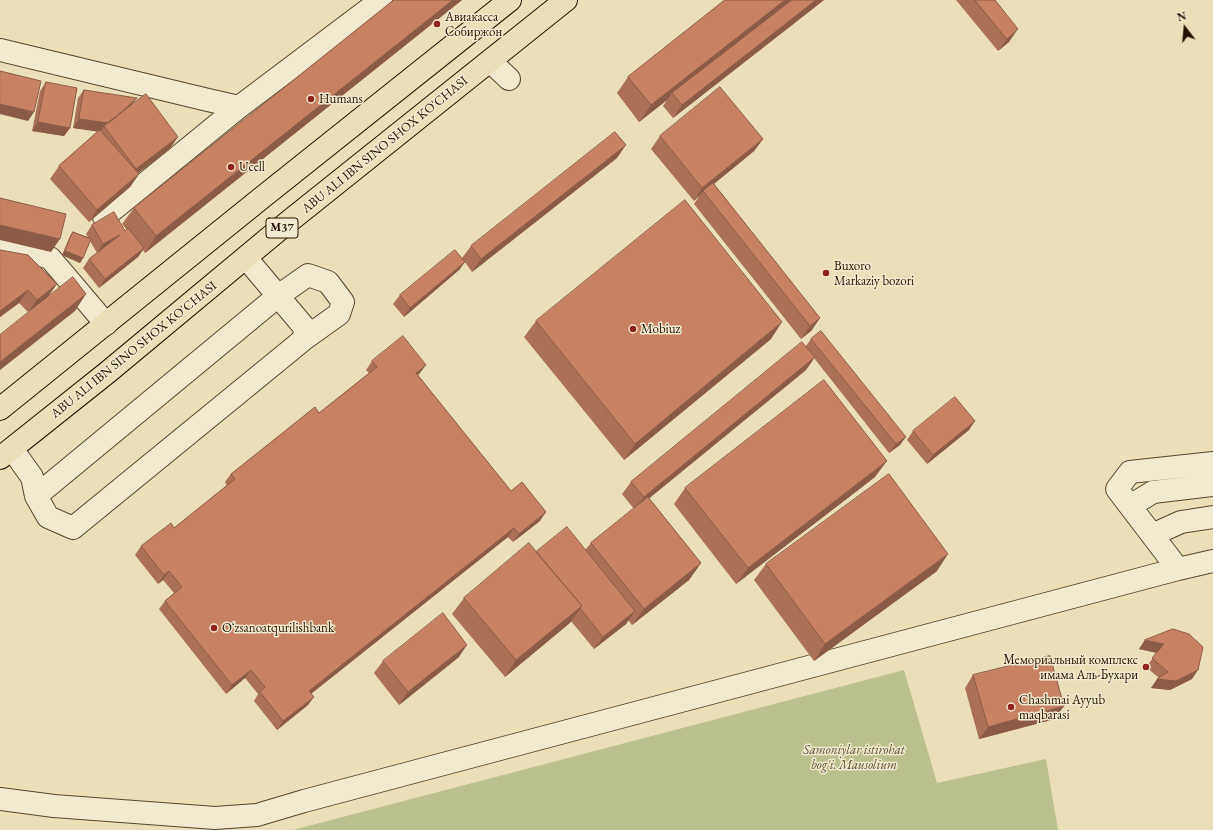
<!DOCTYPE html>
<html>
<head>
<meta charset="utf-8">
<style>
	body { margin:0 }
	#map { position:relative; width:1213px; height:830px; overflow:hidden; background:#ebdfb7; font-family:"EB Garamond",serif }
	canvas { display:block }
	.north { position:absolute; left:1165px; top:8px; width:40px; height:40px; -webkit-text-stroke:3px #f2ead0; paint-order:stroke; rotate:344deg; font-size:11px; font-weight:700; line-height:16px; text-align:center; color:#251200 }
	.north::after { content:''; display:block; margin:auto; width:14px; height:18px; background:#251200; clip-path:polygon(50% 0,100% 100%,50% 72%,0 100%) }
</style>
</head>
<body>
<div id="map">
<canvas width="1213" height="830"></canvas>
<div class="north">N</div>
</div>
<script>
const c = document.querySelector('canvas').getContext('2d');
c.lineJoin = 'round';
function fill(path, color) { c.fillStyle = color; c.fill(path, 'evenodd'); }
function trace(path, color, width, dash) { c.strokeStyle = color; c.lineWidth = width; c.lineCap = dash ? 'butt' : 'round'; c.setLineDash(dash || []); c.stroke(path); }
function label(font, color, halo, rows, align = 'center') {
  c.font = font + ' "EB Garamond",serif'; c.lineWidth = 3; c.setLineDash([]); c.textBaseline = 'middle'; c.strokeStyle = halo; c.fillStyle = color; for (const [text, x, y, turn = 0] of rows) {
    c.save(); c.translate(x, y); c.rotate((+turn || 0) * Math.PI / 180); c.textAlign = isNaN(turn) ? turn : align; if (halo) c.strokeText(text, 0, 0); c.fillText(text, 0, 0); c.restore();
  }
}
fill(new Path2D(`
	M904,670l33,113 109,-24 12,71h-765z`), '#bac18c');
const minor = new Path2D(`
	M0,50l208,50 31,7
	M490,61l19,18
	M104,217l135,-110 142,-107
	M0,244l50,14 56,66
	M12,449l20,28 4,19 12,21 25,11 219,-179 12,-10 1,-11 -59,-70
	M36,496l242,-200 30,-21 20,7 15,20 -4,12 -35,25
	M1130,506l23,-14 60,-7
	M1152,535l29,-13 32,-5
	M1178,569l-61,-80 13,-17 83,-9
	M0,799l54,7 161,12 42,-3 47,-14 874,-232 35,-8`);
const major = new Path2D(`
	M0,409l264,-213 246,-196
	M0,458l108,-86 179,-149 279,-223`);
trace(minor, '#56452e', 24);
trace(major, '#251200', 24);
trace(minor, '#f2ead0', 22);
trace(major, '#ebdfb7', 22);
fill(new Path2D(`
	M394,0h68l-317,253 -2,-3 -5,7 -39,31 -16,-20 6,-9 8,-6 -7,-12 -7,17 -3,5 -18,-8 8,-19 3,-4 15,5 -2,-3 6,-9 33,6 2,-1 -5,-6 12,-16z
	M725,0h99l-151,118 -10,-12 4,-6 -28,22 -22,-29 11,-16z
	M956,0h39l14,42 -11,9z
	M46,82l24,46 -6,8 -32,-5 8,-40z
	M84,90l48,15 37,45 -31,23 1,1 -9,13 -41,35 -39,-43 9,-13 39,-35 -25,-3 5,-30z
	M660,136l103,3 -9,12 -40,33 106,134 -9,13 -10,8 -107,-135 6,-9 -6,6 -43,-52z
	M617,158l-145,114 -7,-10 -6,8 -55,47 -11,-13 7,-9 62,-37 9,-12z
	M0,250l48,47 -20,15 -9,-9 -19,14z
	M536,321l235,18 -147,121 -100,-123z
	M811,339l89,106 -11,8 -75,-95 -8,12 -157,128 52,65 -12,17 -57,45 -4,-5 -2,4 -32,25 -23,-28 -66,56 -53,-63 12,-16 72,-46 49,-2 6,-7 43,-34 -12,-15 9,-12 175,-136z
	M372,361l48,12 -2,2 93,116 29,30 -27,21 -5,-5 -197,157 -3,11 -31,25 -23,-29 4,-7 -13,-16 -19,16 -67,-85 6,-8 9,-8 -11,-13 -5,4 -23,-29 6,-9 33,-18 53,-42 -2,-4 6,-8 88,-61 50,-40 -3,-3z
	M969,430l-42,34 -20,-24 6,-9z
	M875,477l-139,107 -62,-80 11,-16z
	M766,564l171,7 -123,90 -60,-81z
	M1145,640l47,39 -22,11 -19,-2 8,-10 -13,-11 11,-14 -18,-4z
	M459,657l-60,48 -25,-32 9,-12z
	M973,675l82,44 -76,20 -14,-51z`), '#ac7054');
fill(new Path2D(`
	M453,0h9l-317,253 11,-17z
	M785,0h9l-122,93 -5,7 -28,22 12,-17z
	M816,0h8l-151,118 9,-13z
	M1018,29l-9,13 -11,9 9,-12z
	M137,98l-6,8 -27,20 -4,6 -27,-4 6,-9z
	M0,104l34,8 -6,9 -28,-7z
	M38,122l32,6 -6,8 -32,-5z
	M178,137l-9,13 -42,31 9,-12z
	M763,139l-9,12 -50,41 -1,-1 -3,4 -6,6 8,-13z
	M626,145l-9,13 -145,114 9,-13z
	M139,174l-9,13 -41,35 8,-12z
	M0,225l60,14 -9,13 -51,-12z
	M120,235l-23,18 6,-9z
	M144,248l-6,9 -39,31 6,-9z
	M65,251l18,7 -3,5 -18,-8z
	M465,262l-6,8 -55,47 6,-9z
	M57,284l-9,13 -20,15 9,-12z
	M28,290l-9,13 -19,14v-6z
	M86,294l-11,17 -75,59v-8z
	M820,318l-9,13 -10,8 9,-13z
	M782,322l-11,17 -147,121 11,-16z
	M815,357l-9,13 -171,140 9,-13z
	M426,365l-6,8 -10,8 6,-8z
	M975,421l-6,9 -42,34 6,-9z
	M906,437l-6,8 -11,8 7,-9z
	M887,461l-12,16 -139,107 12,-16z
	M546,512l-6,9 -27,21 6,-8z
	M514,528l-6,9 -205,163 6,-9z
	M948,554l-11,17 -123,90 11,-17z
	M701,563l-12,17 -57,45 12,-16z
	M169,571l-6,9 -5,4 6,-9z
	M582,606l-12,17 -65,54 11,-17z
	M635,611l-9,13 -32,25 9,-12z
	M1145,640l19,4 -6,9 -19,-4z
	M467,645l-8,12 -60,48 9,-13z
	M251,670l-6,8 -19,16 6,-9z
	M1198,670l-6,9 -22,11 -19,-2 6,-9z
	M314,697l-6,8 -31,25 6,-9z
	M1064,706l-9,13 -76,20 9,-12z`), '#8c5b45');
const building = new Path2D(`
	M394,0h59l-297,236 -22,-28z
	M725,0h60l-134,105 -23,-28z
	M792,0h24l-134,105 -10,-12z
	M975,0h20l23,29 -11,10z
	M0,71l41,10 -7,31 -34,-8z
	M46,82l31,6 -7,40 -32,-6z
	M720,87l43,52 -61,49 -42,-52z
	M84,90l53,8 -22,20 -7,5 -29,-4z
	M146,94l32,43 -42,32 -32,-43z
	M100,130l39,44 -42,36 -38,-44z
	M615,132l11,13 -145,114 -10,-13z
	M713,183l107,135 -10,8 -107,-135z
	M0,198l66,16 -6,25 -60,-14z
	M685,200l97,122 -147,122 -99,-123z
	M114,212l11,19 3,-3 16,20 -39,31 -16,-20 31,-24 -17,9 -11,-19z
	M73,232l18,7 -8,19 -18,-7z
	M0,250l28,5 29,29 -20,16 -9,-10 -28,21z
	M455,250l10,12 -55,46 -10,-13z
	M73,277l13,17 -86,68v-27z
	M821,331l85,106 -10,7 -85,-105z
	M403,336l23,29 -10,8 95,118 11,-9 24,30 -27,22 -5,-6 -205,163 5,6 -31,24 -23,-29 5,-5 -14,-17 -19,15 -67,-84 17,-14 -13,-16 -5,4 -23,-29 30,-23 3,5 61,-49 -4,-5 84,-67 4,6 58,-46 -5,-6z
	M802,342l13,15 -171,140 -13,-15z
	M824,380l63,81 -139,107 -63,-80z
	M955,397l20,24 -42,34 -20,-24z
	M889,474l59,80 -123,90 -59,-80z
	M648,497l53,66 -57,46 -53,-66z
	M567,527l68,84 -32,26 -23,-29 2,-2 -46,-54z
	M529,543l53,63 -66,54 -52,-62z
	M443,613l24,32 -59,47 -25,-31z
	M1173,629l16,5 14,13 -5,23 -22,11 -19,-2 11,-7 -16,-14 12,-14 -19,-4z
	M1050,656l14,50 -76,21 -15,-52z`);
fill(building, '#c88262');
trace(building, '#8c5b45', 1);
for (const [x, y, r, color] of [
	[437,24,4,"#8f2418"],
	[311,99,4,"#8f2418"],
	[231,167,4,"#8f2418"],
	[826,273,4,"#8f2418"],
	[633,329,4,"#8f2418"],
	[214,628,4,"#8f2418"],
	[1146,667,4,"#8f2418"],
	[1011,707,4,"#8f2418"]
]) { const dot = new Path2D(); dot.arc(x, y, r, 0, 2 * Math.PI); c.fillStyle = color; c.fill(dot); trace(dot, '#f2ead0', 1.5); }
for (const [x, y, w] of [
	[282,228,32]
]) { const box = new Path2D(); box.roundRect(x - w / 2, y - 10, w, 20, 3); c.fillStyle = '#f2ead0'; c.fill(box); trace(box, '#251200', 1); }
label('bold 12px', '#251200', null, [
	["M37",282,228]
]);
label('13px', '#251200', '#f2ead0', [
	["Авиакасса",445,17],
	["Собиржон",445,32],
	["Humans",319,99],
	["Ucell",239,167],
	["Buxoro",834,266],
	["Markaziy bozori",834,281],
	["Mobiuz",641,329],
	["Oʻzsanoatqurilishbank",222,628],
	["Мемориальный комплекс",1138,660,"right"],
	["имама Аль-Бухари",1138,675,"right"],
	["Chashmai Ayyub",1019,700],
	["maqbarasi",1019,715]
], 'left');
label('13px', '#251200', '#f2ead0', [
	["ABU ALI IBN SINO SHOX KO'CHASI",385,145,-39],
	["ABU ALI IBN SINO SHOX KO'CHASI",134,350,-39]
]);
label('italic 13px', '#594f31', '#f2ead0', [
	["Samoniylar istirohat",854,750],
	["bog'i. Mausolium",854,765]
]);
</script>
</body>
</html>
